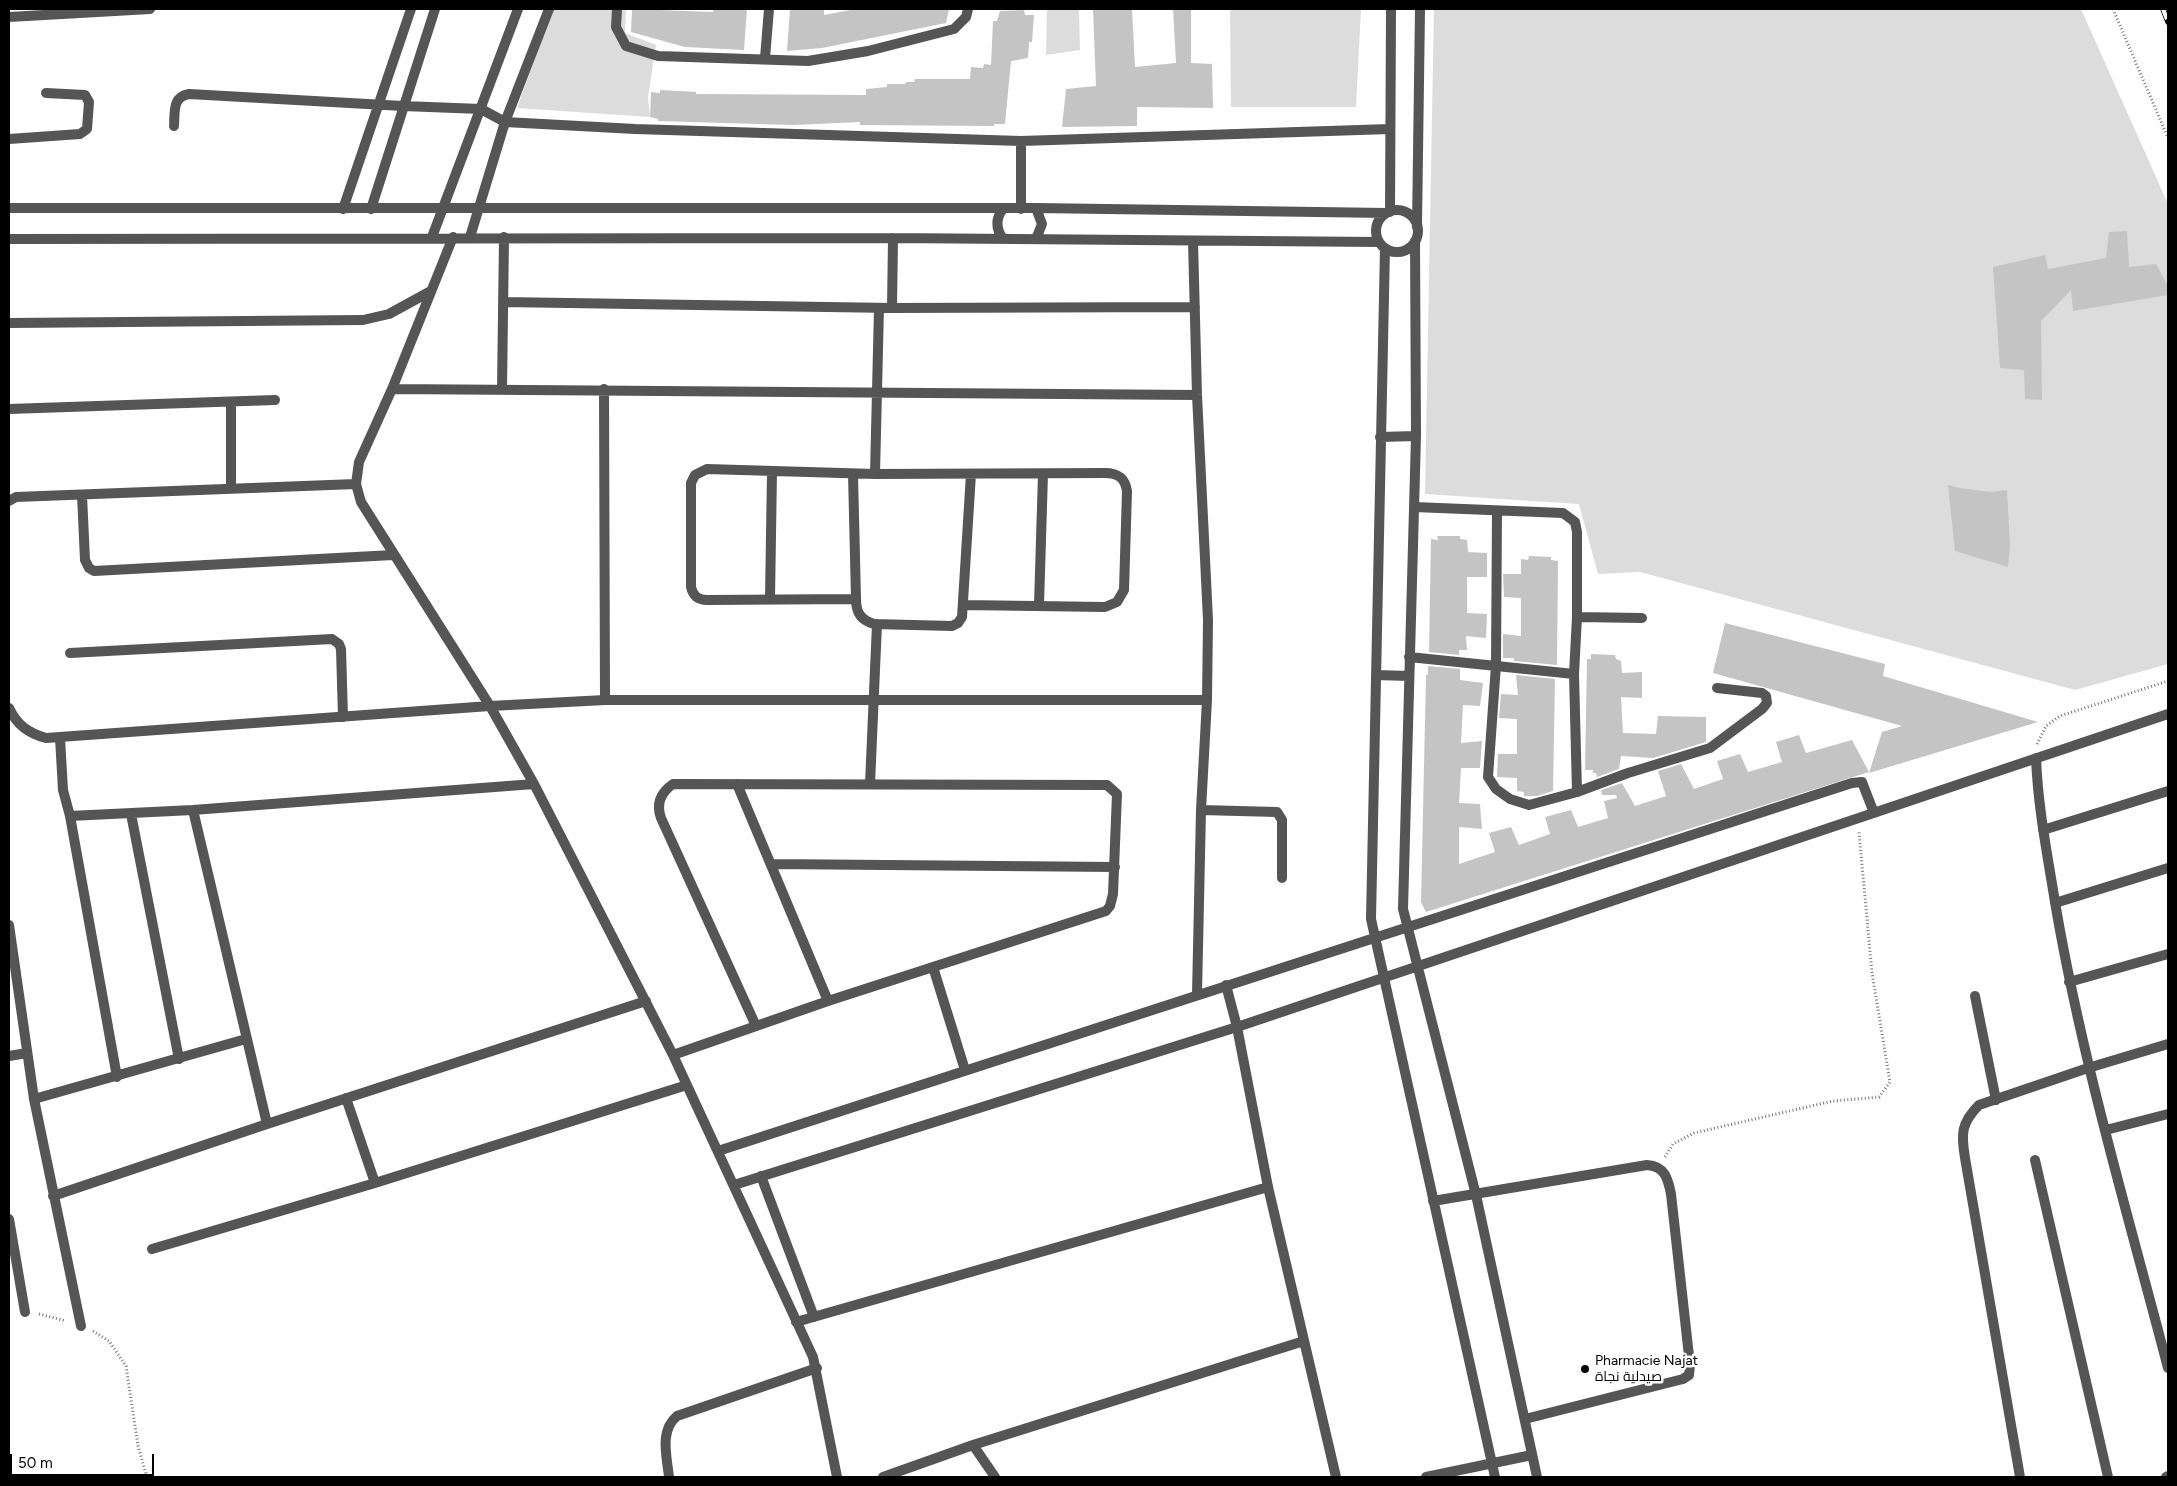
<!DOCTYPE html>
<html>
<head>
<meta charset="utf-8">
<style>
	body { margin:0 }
	#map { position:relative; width:2177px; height:1486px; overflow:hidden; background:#fff; font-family:Figtree,sans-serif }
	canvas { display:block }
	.frame { position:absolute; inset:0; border:10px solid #000; pointer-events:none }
	.scale { position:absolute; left:10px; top:1454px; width:144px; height:22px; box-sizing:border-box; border:2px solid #000; border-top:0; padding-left:6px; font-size:15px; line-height:18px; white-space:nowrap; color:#000; -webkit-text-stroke:4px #fff; paint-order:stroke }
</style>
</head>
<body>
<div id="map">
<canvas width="2177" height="1486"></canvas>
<div class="frame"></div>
<div class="scale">50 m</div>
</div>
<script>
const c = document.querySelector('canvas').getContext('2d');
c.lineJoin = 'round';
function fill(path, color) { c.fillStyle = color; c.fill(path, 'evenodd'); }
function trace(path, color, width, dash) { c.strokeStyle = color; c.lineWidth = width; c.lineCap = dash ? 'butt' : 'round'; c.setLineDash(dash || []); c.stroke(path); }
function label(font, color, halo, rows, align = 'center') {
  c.font = font + ' Figtree,Cairo,sans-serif'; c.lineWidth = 5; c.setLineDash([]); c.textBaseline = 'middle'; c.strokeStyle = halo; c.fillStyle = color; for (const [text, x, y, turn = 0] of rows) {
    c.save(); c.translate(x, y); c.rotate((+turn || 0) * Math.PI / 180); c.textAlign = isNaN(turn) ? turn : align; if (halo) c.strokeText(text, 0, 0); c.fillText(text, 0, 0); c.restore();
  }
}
fill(new Path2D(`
	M553,9h73l-1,24 31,12 -8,52 2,20 -133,-9z
	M1047,9h32l1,41 -34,5z
	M1230,9h131l-5,98h-125z
	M1434,9h647l87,195v460l-93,26 -435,-118 -42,2 -19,-70 -154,-10z`), '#dcdcdc');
fill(new Path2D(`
	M632,9l81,3v-3h34l-3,41 -59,-3 -54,-15z
	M790,9h34v6l32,-6h93l-3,14 -124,25 -35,3z
	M1093,9h39l3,58 41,-4 -3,-54h18v54l21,1 1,44 -76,-1v19l-75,1 4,-38 30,-3z
	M1024,10l1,5h9l-2,27h-3l-1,16 -17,3 -6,63h-11v2l-134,-1v-3l-67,3 -135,-4v-2l-8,-2 1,-25 9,1v-3l36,2v2l170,1v-6l21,-2v-3h18l1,-2h8l1,-3h55l1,-12 12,1 1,-4 7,1 2,-44h4l3,-10z
	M2127,231l2,36 27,-3 12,22v9l-95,16 -2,-21 -30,31 1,79 -17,-1 -1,-29 -24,-2 -7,-101 52,-12 3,14 58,-11 3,-26z
	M1948,485l12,3 30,4 17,-2 3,55 -2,22 -53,-16z
	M1437,536h23v3l7,1 1,12 19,1v24h-20v36l20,1 -1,24 -20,-2 1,14h-8v5l-30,-3 2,-113 7,1z
	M1529,556l22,1v3l7,1 -1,104 -43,-4v-3h-11v-24l18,2v-38l-17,-1 -1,-23h18v-15l7,1z
	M1725,623l160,41 -2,12 155,46 -169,51 13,-41 20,-6 -189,-53z
	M1591,654l24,1 1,4 5,2 1,12 20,-1v26l-21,-1 2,36 33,1 2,-18 48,1v25l-53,16 -32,-2 -2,13 -22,8 -1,-4h-3v-3h-8l2,-111h4z
	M1428,666l32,3v11l23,3 -3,23 -17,-1 -2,38 21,-2 -2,27h-19l-2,35 21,1 2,25 -23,-2v37l36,-12 -6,-19 22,-6 8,18 31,-11 -5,-17 26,-7 7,17 30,-9 -4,-17 13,-3 -1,-3h-14l-1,-5 21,-7 13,23 31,-10 -8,-25 23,-7 13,25 29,-10 -6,-18 23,-7 8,18 34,-10 -6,-20 23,-7 7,18 46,-13 17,32 -443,140 -5,-10 5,-227h2z
	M1516,675l39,4 -2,112 -16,5h-13v-4l-7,-1v-13l-20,-1 1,-23h19v-35l-18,-1 2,-24 17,1z`), '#c4c4c4');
trace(new Path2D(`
	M2113,9l55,129
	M2037,744l9,-18 14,-10 108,-35
	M1665,1157l8,-13 21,-11 139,-32 46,-4 11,-15 -18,-109 -13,-141
	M39,1314l27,7
	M93,1331l16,10 17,25 12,80 9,31`), '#777', 3, [1, 2.5]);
trace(new Path2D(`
	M617,9l-1,18 10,19 32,10 150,5 60,-10 86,-22 12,-12 2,-8
	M9,17l141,-8
	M765,58l4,-49
	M174,126c1,-14 -2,-29 15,-32l214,12 78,3 24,13 130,7 386,12 369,-12
	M9,139l71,-5 7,-5 2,-27 -4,-7 -39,-2
	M9,208h1027l351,5
	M1036,208l6,16 -6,15
	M343,209l68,-200
	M371,209l64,-200
	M1003,209c-8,10 -7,20 0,30
	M1021,209v-68
	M1376 231a21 21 0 1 1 42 0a21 21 0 1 1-42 0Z
	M1390,212l1,-203
	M1417,227l3,-218
	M432,237l86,-228
	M453,237l-61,152 -33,73 -3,22 5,18 129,204 44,78 139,271 140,302 24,120
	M470,237l35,-115 44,-113
	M9,239l884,-1 486,4
	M1193,241l4,154 11,225 -1,80 -6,110 -4,184
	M1415,241l1,195 -13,473 73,286 61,282
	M1385,248l-14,671 124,558
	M503,302l389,6 303,-1
	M892,308l1,-70
	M9,323l354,-3 26,-6 42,-23
	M392,389l805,6
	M502,389l2,-152
	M604,389l1,311
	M9,409l266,-9
	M1380,437l36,-1
	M853,474l3,125c0,14 5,21 18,25l78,2 6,-3 4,-6 9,-143
	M875,474l4,-166
	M231,489v-87
	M82,495l3,65 4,8 5,3 299,-16
	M9,501l7,-4 340,-13
	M1414,507l149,6 12,9 2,10v85l-3,57 3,118
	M1497,511l-1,154 -8,112 8,12 14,10 19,6 48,-13 51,-19 82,-25 52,-39 5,-6 -1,-7 -4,-3 -45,-5
	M770,599l2,-127
	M856,599l-149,1c-9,0 -14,-4 -16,-13v-104l4,-8 12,-6 168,5 230,-1c13,0 20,5 22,18l-3,99 -7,12 -12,5 -142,-2
	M1039,605l4,-131
	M1577,617l65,1
	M70,653l262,-14 7,5 2,5 2,68
	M1409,657l165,17
	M1376,675l33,1
	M9,708c8,17 19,25 37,30l444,-32 115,-6h602
	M60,738l3,52 7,26 47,261
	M2036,758c2,51 12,100 20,150 27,156 72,307 112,460
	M737,784l91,217
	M870,784l7,-160
	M193,810l74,314
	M1201,810l76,2 5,8v58
	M131,814l48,245
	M70,816l123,-6 341,-26
	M2043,830l125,-39
	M771,864l344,3
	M2055,903l113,-35
	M9,925l25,174 47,227
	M933,967l32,103
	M2069,982l99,-28
	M1226,985l11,42 31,160 68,290
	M1975,996l21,104
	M673,1055l155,-54 278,-90 4,-5 3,-12 4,-100 -10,-9 -434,-1c-13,9 -17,20 -12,34l95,208
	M9,1056l18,-3
	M346,1098l29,85
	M34,1099l212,-60
	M2106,1130l62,-16
	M718,1151c378,-124 756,-244 1134,-368l10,-1 12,31
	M2035,1160l73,317
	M761,1176l53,141
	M734,1185l503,-158 931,-313
	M53,1196l214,-72 379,-123
	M1433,1201l214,-36c18,1 21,14 24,29l19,171 -1,10 -6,4 -158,40
	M9,1219l16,93
	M152,1249l223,-66 312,-98
	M796,1322l472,-135
	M973,1445l22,32
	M669,1477c-2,-20 -10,-46 8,-61l140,-48
	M883,1477l90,-32 331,-104
	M1426,1477l106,-22
	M2020,1477l-55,-319c-4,-24 -4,-35 14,-53l109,-37 80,-24
	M2166,1477l2,-1`), '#555', 10);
const rail = new Path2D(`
	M2163,9l5,13`);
trace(rail, '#000', 5.5);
trace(rail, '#fff', 4, [11]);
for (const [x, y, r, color] of [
	[1585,1369,5,"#000"]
]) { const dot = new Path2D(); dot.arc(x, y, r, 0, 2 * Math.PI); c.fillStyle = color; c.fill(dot); trace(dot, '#fff', 2); }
label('14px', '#000', '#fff', [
	["Pharmacie Najat",1595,1361],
	["صيدلية نجاة",1595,1377]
], 'left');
</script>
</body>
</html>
